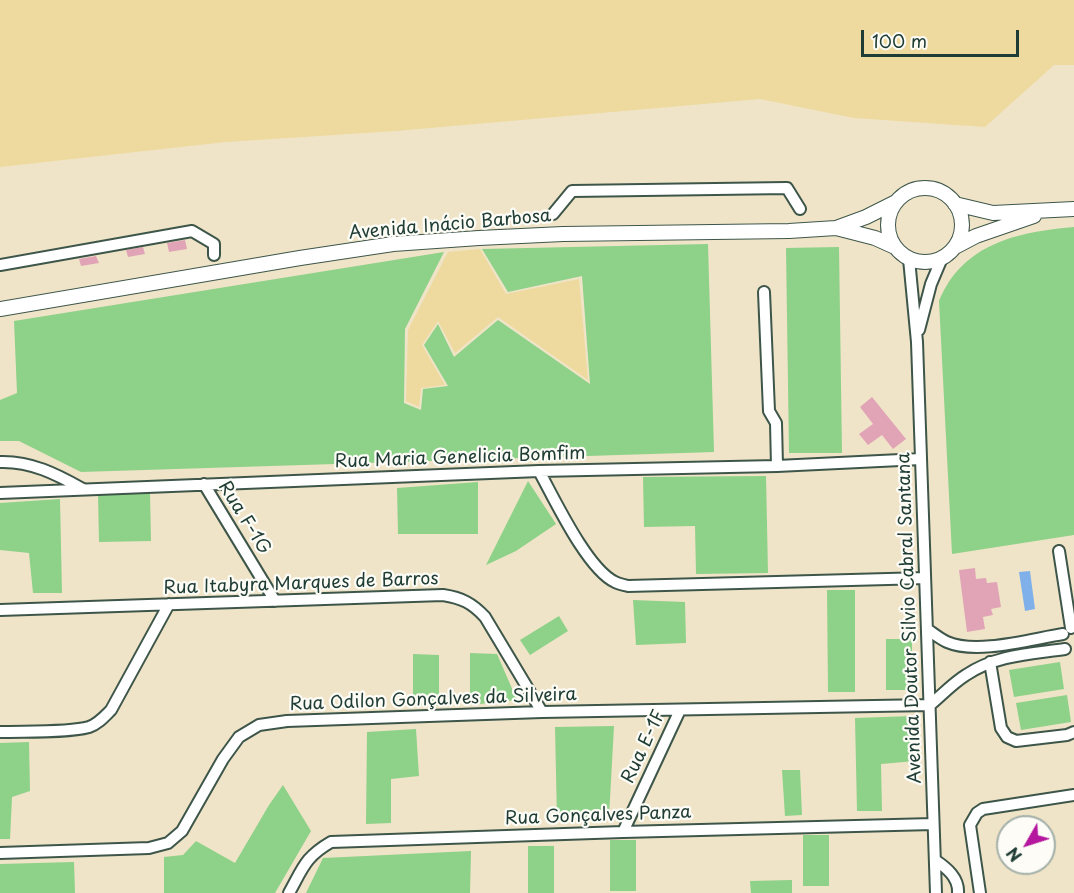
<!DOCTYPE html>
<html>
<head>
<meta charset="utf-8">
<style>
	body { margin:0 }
	#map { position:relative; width:1074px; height:893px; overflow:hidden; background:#efe4c7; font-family:"Playpen Sans",sans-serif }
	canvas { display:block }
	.north { position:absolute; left:996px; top:815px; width:60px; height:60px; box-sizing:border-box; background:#fdfcf7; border:2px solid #a4b0a9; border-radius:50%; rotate:231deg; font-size:16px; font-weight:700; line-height:24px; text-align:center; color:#1f3d34 }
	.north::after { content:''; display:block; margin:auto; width:21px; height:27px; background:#b5179e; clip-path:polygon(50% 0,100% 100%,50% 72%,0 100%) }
	.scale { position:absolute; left:861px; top:30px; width:158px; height:27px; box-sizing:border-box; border:3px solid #1f3d34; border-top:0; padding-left:8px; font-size:18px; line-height:21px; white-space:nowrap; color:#1f3d34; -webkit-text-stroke:4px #fdfcf7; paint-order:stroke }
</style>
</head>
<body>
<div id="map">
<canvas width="1074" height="893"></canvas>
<div class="north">N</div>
<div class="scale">100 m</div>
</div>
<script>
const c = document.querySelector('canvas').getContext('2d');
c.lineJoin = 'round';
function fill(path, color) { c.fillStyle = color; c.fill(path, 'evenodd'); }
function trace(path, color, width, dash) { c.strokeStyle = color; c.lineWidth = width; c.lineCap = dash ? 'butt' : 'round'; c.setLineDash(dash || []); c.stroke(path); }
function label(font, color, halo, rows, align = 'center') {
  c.font = font + ' "Playpen Sans",sans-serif'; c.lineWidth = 4.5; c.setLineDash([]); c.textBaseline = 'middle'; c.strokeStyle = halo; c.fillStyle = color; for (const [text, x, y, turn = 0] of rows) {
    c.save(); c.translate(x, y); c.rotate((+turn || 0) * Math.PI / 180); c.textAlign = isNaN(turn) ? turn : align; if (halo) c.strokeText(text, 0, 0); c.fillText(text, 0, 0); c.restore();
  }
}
fill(new Path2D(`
	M1074,227v308l-122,19 -13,-253c24,-58 79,-69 135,-74z
	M708,244l6,208 -633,20 -62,-31h-19v-41l17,-7 -3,-72 430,-69 -39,77 -1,74 17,7 2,-21 25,-3 -24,-41 14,-21 16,33 44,-37 92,64 -8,-108 -74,16 -26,-43z
	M839,247l3,206h-53l-3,-205z
	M766,476l2,97 -72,1 -1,-48 -51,1 -1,-50z
	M528,481l28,43 -40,27 -30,14z
	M478,482v52h-80l-1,-46z
	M150,493l1,48 -52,1 -1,-48z
	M60,499l2,94h-29l-4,-40 -29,-3v-47z
	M827,590h28v102h-27z
	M633,600l52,2 1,41 -50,2z
	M559,616l9,15 -38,24 -10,-15z
	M886,639h26v51h-26z
	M470,653l27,1 20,46 -47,5z
	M413,654l26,1v51l-26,-1z
	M1060,662l4,27 -50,8 -5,-27z
	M1067,695l4,27 -50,8 -5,-27z
	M913,716l2,45 -34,3 1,47h-25l-2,-93z
	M614,726l-5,91 -52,3 -2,-93z
	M416,729l3,47 -28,3v44l-25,1 1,-92z
	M29,742l1,49 -18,6 -2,42h-10v-96z
	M782,770h18l2,45 -17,1z
	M283,785l28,46 -36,62h-111v-36l19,-2 13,-14 39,22 34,-58z
	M803,835h26v51h-26z
	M610,840h26v51h-26z
	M528,846h26v47h-26z
	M471,851l-1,42h-164l17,-35z
	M74,862l1,31h-75v-29z
	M792,880v13h-41l-1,-12z`), '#8ed189');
fill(new Path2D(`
	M0,0h1074v65h-20l-69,62 -131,-9 -94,-19 -364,32 -170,11 -226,25z
	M480,249l26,45 73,-15 9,101 -90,-63 -43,36 -17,-32 -16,24 23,40 -24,3 -2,19 -13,-6 2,-71 40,-78z`), '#eeda9e');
fill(new Path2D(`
	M1030,571l5,38 -10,2 -6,-39z`), '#7fb0ea');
fill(new Path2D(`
	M185,240l2,9 -18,3 -2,-9z
	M143,247l2,7 -17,3 -2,-7z
	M96,256l3,7 -18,3 -2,-7z
	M872,397l34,42 -13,10 -11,-14 -14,10 -9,-11 14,-10 -13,-17z
	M975,568l1,11 10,-1 1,5 10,-1 4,25 -10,2 2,6 -10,2 2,12 -18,3 -8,-62z`), '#e1a4b7');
const minor = new Path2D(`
	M553,214l19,-23 215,-3 13,21
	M909,259l8,83 19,551
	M0,265l192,-34 22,13v11
	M764,292l5,119 7,12 1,43
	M919,330l12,-46 11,-26
	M0,462c31,-1 56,12 83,27
	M539,471c15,27 48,98 76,111 4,2 9,3 13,4l297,-8
	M204,484l71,117
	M0,493l539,-22 238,-5 144,-7
	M1059,551l12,77
	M0,610l443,-15c19,3 29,8 42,22l57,95
	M927,629c6,4 13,10 20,13 30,13 84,-3 116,-8
	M990,662l11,66 6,9 9,4 51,-6 7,-3
	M0,732c23,-1 68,1 89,-5 9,-3 15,-10 22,-17l58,-106
	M623,832l57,-122
	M0,853l149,-5 19,-5 14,-12 41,-72 16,-22 20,-12 28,-4 255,-9 388,-7c12,-10 23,-22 36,-30 30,-20 64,-21 99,-26
	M935,860c12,8 24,18 23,33
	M289,893c14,-25 16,-36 42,-51l292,-10 310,-8
	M980,893l-10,-68 7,-12 6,-4 91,-14`);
const major = new Path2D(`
	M888 225a37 37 0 1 1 74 0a37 37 0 1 1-74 0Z
	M955,204l38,9 81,-4
	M836,228l30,-11 30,-15
	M955,247l21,-11 58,-20
	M0,309l300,-51 93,-14 86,-6 84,-4 226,-3 47,-3 39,10 20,9`);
trace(minor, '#3e564a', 14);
trace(major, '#3e564a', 16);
trace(minor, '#fff', 10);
trace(major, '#fff', 14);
label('18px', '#1f3d34', '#fdfcf7', [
	["Avenida Inácio Barbosa",450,225,-5],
	["Rua Maria Genelicia Bomfim",460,458,-2],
	["Rua F-1G",244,518,58],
	["Rua Itabyra Marques de Barros",301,584,-2],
	["Avenida Doutor Silvio Cabral Santana",910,618,-92],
	["Rua Odilon Gonçalves da Silveira",433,700,-2],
	["Rua E-1F",644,747,-65],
	["Rua Gonçalves Panza",598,816,-2]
]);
</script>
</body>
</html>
